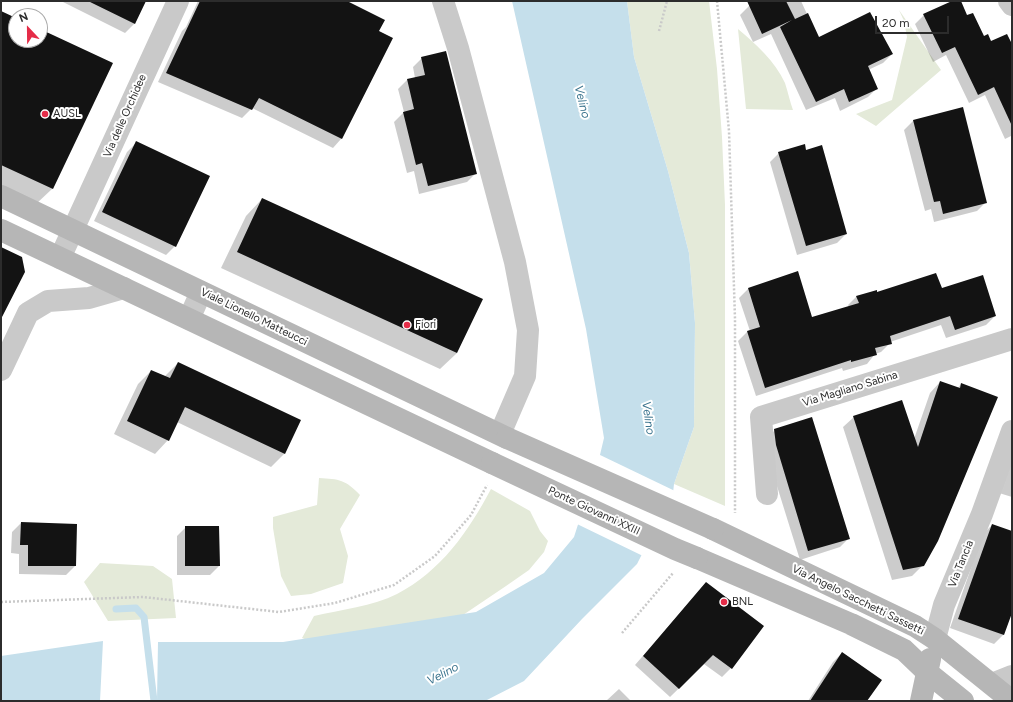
<!DOCTYPE html>
<html>
<head>
<meta charset="utf-8">
<style>
	body { margin:0 }
	#map { position:relative; width:1013px; height:702px; overflow:hidden; background:#fff; font-family:Figtree,sans-serif }
	canvas { display:block }
	.frame { position:absolute; inset:0; border:2px solid #2c2c2c; pointer-events:none }
	.north { position:absolute; left:8px; top:8px; width:40px; height:40px; box-sizing:border-box; background:#fff; border:1px solid #ababab; border-radius:50%; rotate:338deg; font-size:11px; font-weight:700; line-height:16px; text-align:center; color:#2c2c2c }
	.north::after { content:''; display:block; margin:auto; width:14px; height:18px; background:#e52c48; clip-path:polygon(50% 0,100% 100%,50% 72%,0 100%) }
	.scale { position:absolute; left:875px; top:16px; width:74px; height:18px; box-sizing:border-box; border:2px solid #2c2c2c; border-top:0; padding-left:5px; font-size:12px; line-height:14px; white-space:nowrap; color:#2c2c2c; -webkit-text-stroke:3px #fff; paint-order:stroke }
</style>
</head>
<body>
<div id="map">
<canvas width="1013" height="702"></canvas>
<div class="frame"></div>
<div class="north">N</div>
<div class="scale">20 m</div>
</div>
<script>
const c = document.querySelector('canvas').getContext('2d');
c.lineJoin = 'round';
function fill(path, color) { c.fillStyle = color; c.fill(path, 'evenodd'); }
function trace(path, color, width, dash) { c.strokeStyle = color; c.lineWidth = width; c.lineCap = dash ? 'butt' : 'round'; c.setLineDash(dash || []); c.stroke(path); }
function label(font, color, halo, rows, align = 'center') {
  c.font = font + ' Figtree,sans-serif'; c.lineWidth = 4; c.setLineDash([]); c.textBaseline = 'middle'; c.strokeStyle = halo; c.fillStyle = color; for (const [text, x, y, turn = 0] of rows) {
    c.save(); c.translate(x, y); c.rotate((+turn || 0) * Math.PI / 180); c.textAlign = isNaN(turn) ? turn : align; if (halo) c.strokeText(text, 0, 0); c.fillText(text, 0, 0); c.restore();
  }
}
fill(new Path2D(`
	M627,1h82l8,68 5,68 3,68v301l-51,-22 20,-57 1,-104 -6,-70 -21,-82 -34,-114z
	M899,10l42,60 -65,56 -20,-12 36,-14 15,-63 -3,-16z
	M738,29c18,15 37,32 47,54 3,9 5,19 8,27l-47,-1z
	M319,478c20,1 27,2 41,17l-20,34 8,27 -5,27 -32,11 -20,2 -10,-20 -8,-48v-11l44,-12z
	M491,489l39,22 10,20 8,10 -4,11 -15,18 -23,16 -43,29 -141,31 -20,-8 12,-22c26,-6 59,-10 83,-22 44,-23 71,-62 94,-105z
	M100,563l53,3 19,13 4,39 -68,3 -24,-39z`), '#e4ead9');
fill(new Path2D(`
	M512,1h115l7,56 34,114 21,82 6,70 -1,104 -20,57 -1,9 -36,71 -55,55 -58,62 -39,20h-328l1,-59h125l193,-30 68,-39 30,-36 25,-78 5,-21 -18,-109z
	M103,641l-3,60h-99v-45z`), '#c5dfeb');
fill(new Path2D(`
	M598,454l77,37 -32,65 -66,-32z`), '#fff');
fill(new Path2D(`
	M61,1h84l-11,23 -9,9z
	M198,1h147l33,31 14,7 -51,100 -8,9 -81,-40 -10,10 -84,-36 24,-51 4,-4z
	M759,1h42l17,37 74,16 -9,9 -15,7 9,18 -9,9 -28,14 -5,-13 -29,12 -35,-76 -18,8 -13,-27 9,-9z
	M954,1h6l7,16 16,20 7,5 22,4v92l-1,-2 -6,3 -20,-44 -16,8 -23,-48 -13,7 -18,-38 9,-9z
	M1,12l15,7v21h24v-10l71,34 -59,125 -17,16 -34,-16z
	M422,58l54,115 -9,9 -48,12 -5,-23 -7,2 -13,-51 10,-10 -6,-23 9,-9 8,-2 -2,-11z
	M962,108l24,94 -9,9 -43,11 -3,-13 -6,2 -21,-81 9,-9z
	M136,143l39,103 -9,9 -72,-34 33,-69z
	M779,153l67,81 -9,9 -40,12 -27,-93z
	M262,199l195,154 -17,16 -219,-101 25,-52z
	M748,289l64,29 37,-11 -1,-2 9,-9 20,-3 64,-3 54,26 -9,9 -40,13 -5,-13 -51,17v1l-9,9 -6,2 -8,10 -24,7 -1,-3 -86,28 -18,-55 9,-9 3,-1 -11,-33z
	M178,363l122,58 -16,33 -13,13 -94,-45 -9,18 -13,14 -41,-20 24,-50 13,-13 14,5z
	M940,382l18,6 3,-4 -38,181 -11,11 -20,4 -49,-153 11,-10 60,22 16,-46z
	M775,430l74,108 -9,9 -40,13 -33,-106 -1,-15z
	M1012,458v39l-13,-4z
	M21,523l54,43 -9,9 -47,-1v-20l-8,-1 1,-21z
	M992,525l20,7v78l-9,25 -9,9 -44,-16 33,-94z
	M186,527l33,39 -9,9h-33v-39z
	M706,583l25,85 -9,9 -18,-13 -34,33 -35,-32z
	M842,653l24,48h-58l25,-39z
	M619,689l12,12h-25z`), '#0003');
trace(new Path2D(`
	M116,609l20,-1 8,9 10,84`), '#c5dfeb', 7);
fill(new Path2D(`
	M88,1h58l-11,23z
	M200,1h147l38,19 -6,11 14,7 -51,101 -83,-41 -7,12 -86,-37z
	M747,1h39l9,18 13,-6 11,24 51,-25 23,42 -25,12 10,23 -29,13 -5,-13 -28,13 -36,-75 12,-7 -30,14z
	M952,1h9l6,14 6,-2 11,23 4,-2 3,7 16,-7 5,10v82l-18,-39 -16,8 -23,-48 -13,6 -19,-39z
	M1,11l15,7v22h24v-11l73,34 -60,126 -52,-24z
	M446,51l31,123 -49,12 -6,-23 -6,2 -13,-53 11,-3 -7,-30 18,-4 -4,-18z
	M963,107l24,96 -44,11 -3,-13 -6,1 -21,-82z
	M136,141l74,35 -34,71 -74,-35z
	M805,144l1,6 16,-5 25,89 -41,12 -28,-94z
	M262,198l221,101 -26,54 -220,-101z
	M1,247l21,10 3,15 -24,47z
	M798,271l14,46 47,-14 -3,-7 21,-6v2l59,-19 6,15 41,-13 13,41 -41,14 -5,-14 -60,20 2,8 -17,4 2,7 -26,7v-2l-86,28 -18,-57 13,-4 -12,-39z
	M178,362l123,58 -16,34 -100,-47 -16,34 -42,-20 24,-51 19,8z
	M940,381l20,7 1,-5 37,14 -60,144 -14,25 -21,4 -50,-154 49,-16 16,47z
	M812,417l38,122 -42,12 -32,-106 -2,-16z
	M21,522l56,2 -1,42h-48v-21h-8z
	M992,524l20,7v82l-8,22 -46,-16z
	M185,526h34l1,40h-35z
	M706,582l58,44 -32,43 -19,-14 -34,34 -36,-33z
	M842,652l40,28 -15,21h-57z`), '#131313');
trace(new Path2D(`
	M717,1l12,130 6,188v194
	M659,31l8,-30
	M1,602l142,-5 136,15 56,-9 59,-18 41,-29 36,-41 16,-30
	M622,633l51,-60`), '#c9c9c9', 2.5, [2, 2]);
trace(new Path2D(`
	M443,1l15,47 57,214 13,68 -3,46 -25,58
	M1009,1l3,4
	M60,258l118,-257
	M189,319l12,-27
	M1,370l27,-57 20,-12 41,-3 35,-10
	M767,494l-6,-77 251,-78
	M935,639l9,-34 38,-91 30,-83
	M992,684l20,-8`), '#c9c9c9', 22);
trace(new Path2D(`
	M1,196l506,242
	M1,230l491,233
	M713,529l202,97 20,13 77,62
	M697,558l154,66 53,26 23,22 36,29
	M921,701l9,-42`), '#b6b6b6', 22);
trace(new Path2D(`
	M507,438l206,91
	M492,463l183,86 22,9`), '#b6b6b6', 22);
for (const [x, y, r, color] of [
	[45,114,4,"#e52c48"],
	[407,325,4,"#e52c48"],
	[724,602,4,"#e52c48"]
]) { const dot = new Path2D(); dot.arc(x, y, r, 0, 2 * Math.PI); c.fillStyle = color; c.fill(dot); trace(dot, '#fff', 1.5); }
label('11px', '#2c2c2c', '#fff', [
	["AUSL",53,114],
	["Fiori",415,325],
	["BNL",732,602]
], 'left');
label('11px', '#2c2c2c', '#fff', [
	["Via delle Orchidee",125,116,-66],
	["Viale Lionello Matteucci",254,317,26],
	["Via Magliano Sabina",850,389,-17],
	["Ponte Giovanni XXIII",594,511,25],
	["Via Tancia",961,564,-68],
	["Via Angelo Sacchetti Sassetti",858,600,26]
]);
label('italic 12px', '#3b748e', '#fff', [
	["Velino",582,102,76],
	["Velino",648,418,82],
	["Velino",443,674,-28]
]);
</script>
</body>
</html>
